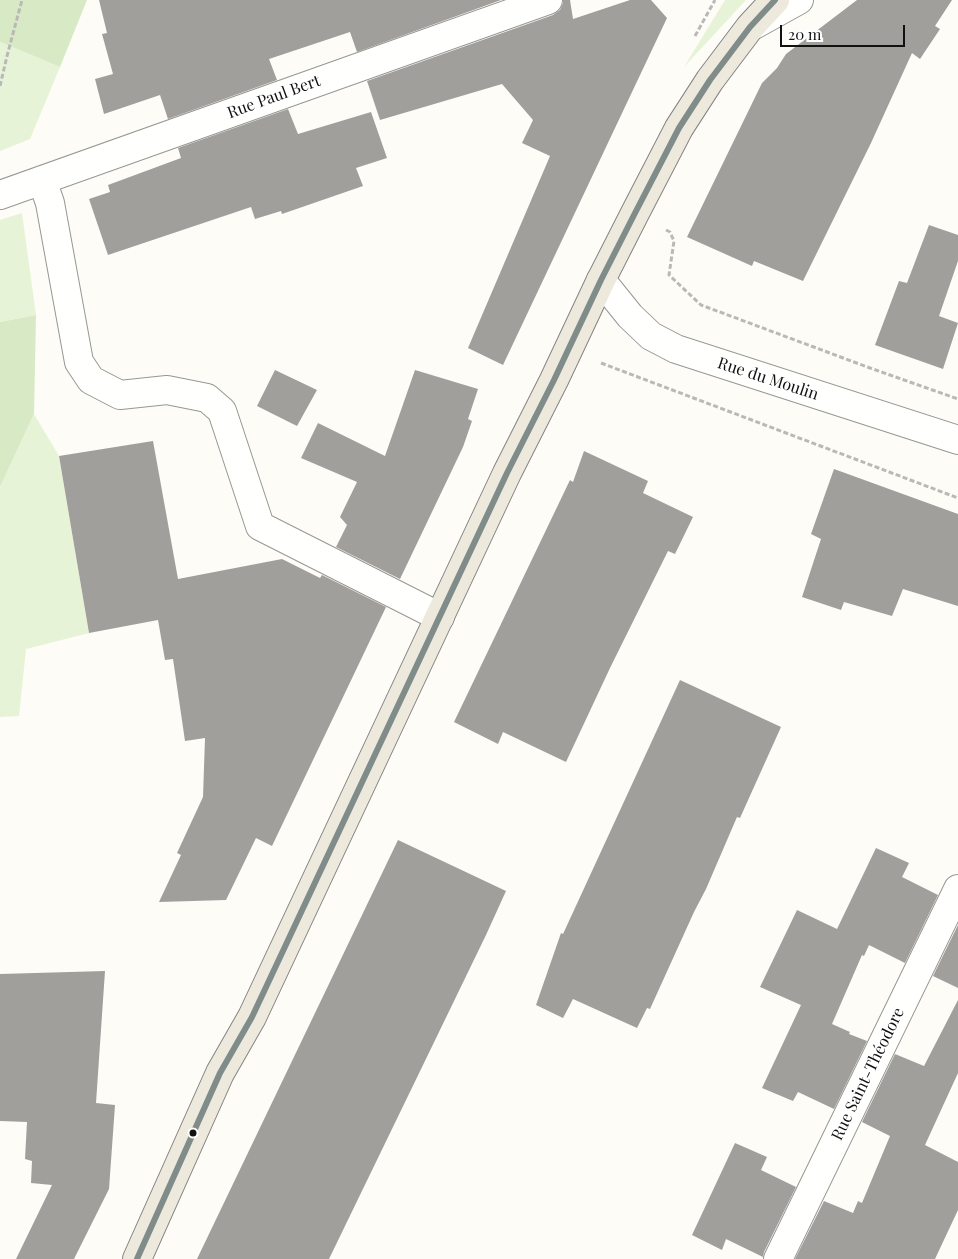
<!DOCTYPE html>
<html>
<head>
<meta charset="utf-8">
<style>
	body { margin:0 }
	#map { position:relative; width:958px; height:1259px; overflow:hidden; background:#fdfcf7; font-family:"Playfair Display",serif }
	canvas { display:block }
	.scale { position:absolute; left:780px; top:25px; width:125px; height:22px; box-sizing:border-box; border:2px solid #111; border-top:0; padding-left:6px; font-size:15px; line-height:18px; white-space:nowrap; color:#111; -webkit-text-stroke:4px #fff; paint-order:stroke }
</style>
</head>
<body>
<div id="map">
<canvas width="958" height="1259"></canvas>
<div class="scale">20 m</div>
</div>
<script>
const c = document.querySelector('canvas').getContext('2d');
c.lineJoin = 'round';
function fill(path, color) { c.fillStyle = color; c.fill(path, 'evenodd'); }
function trace(path, color, width, dash) { c.strokeStyle = color; c.lineWidth = width; c.lineCap = dash ? 'butt' : 'round'; c.setLineDash(dash || []); c.stroke(path); }
function label(font, color, halo, rows, align = 'center') {
  c.font = font + ' "Playfair Display",serif'; c.lineWidth = 5; c.setLineDash([]); c.textBaseline = 'middle'; c.strokeStyle = halo; c.fillStyle = color; for (const [text, x, y, turn = 0] of rows) {
    c.save(); c.translate(x, y); c.rotate((+turn || 0) * Math.PI / 180); c.textAlign = isNaN(turn) ? turn : align; if (halo) c.strokeText(text, 0, 0); c.fillText(text, 0, 0); c.restore();
  }
}
fill(new Path2D(`
	M725,0h21l-62,67z
	M0,42l60,25 -30,72 -30,12z
	M22,213l14,102 -36,7v-102z
	M34,414l25,42 30,177 -63,16 -7,67 -19,1v-230z`), '#e7f3d7');
fill(new Path2D(`
	M0,0h87l-27,67 -60,-25z
	M36,315l-2,99 -34,73v-165z`), '#d8eac5');
fill(new Path2D(`
	M99,0h402l-144,52 -7,-20 -81,27 8,21 -109,39 -8,-24 -56,19 -9,-35 18,-5 -11,-40 5,-1z
	M563,0h7l3,19 57,-19h21l16,18 -164,347 -35,-17 82,-192 -28,-13 11,-23 -31,-36 -122,36 -13,-39 186,-66 7,-5 3,-7z
	M857,0h95l-17,26 5,3 -20,30 -8,-6 -41,90 -68,138 -49,-20 -2,5 -65,-29 75,-154 15,-15 9,-14z
	M288,109l10,25 73,-22 16,46 -31,10 7,18 -81,28 -1,-3 -26,8 -4,-12 -143,48 -19,-56 21,-7 -2,-7 73,-27 -3,-10z
	M929,225l29,10v26l-19,55 19,7 -15,46 -68,-24 24,-64 8,2z
	M275,370l42,20 -20,36 -40,-20z
	M415,370l63,19 -10,30 4,2 -9,26 -63,132 -64,-32 11,-22 -7,-8 17,-35 -56,-24 17,-35 67,33z
	M153,441l25,138 104,-20 38,19 2,-3 64,32 -114,239 -16,-8 -30,62 -67,2 22,-47 -4,-2 26,-56 2,-59 -20,3 -12,-82 -8,1 -7,-40 -69,13 -30,-177z
	M584,451l64,30 -5,12 50,24 -18,37 -7,-3 -58,117 -44,94 -63,-30 -5,12 -44,-22 116,-242 3,2z
	M834,469l124,45v92l-55,-17 -11,27 -48,-14 -3,8 -39,-13 19,-58 -10,-5z
	M680,680l101,47 -41,91 -3,-1 -31,72 -12,23 -44,97 -3,-1 -10,20 -64,-29 -10,19 -27,-13 25,-72 2,1z
	M398,840l108,51 -20,44 -157,324h-132z
	M876,848l33,15 -7,14 36,18 -33,68 -36,-18 -5,11 -2,-1 -30,69 18,8 -1,2 18,7 -33,68 -36,-17 -5,9 -31,-13 39,-83 -41,-18 37,-77 40,19z
	M958,925v63l-25,-12z
	M105,971l-9,132 19,2 -6,84 -35,70h-58l36,-74 -21,-2 1,-22 -7,-2 2,-37 -27,-1v-147z
	M958,1000v73l-33,72 33,17v48l-23,49h-140l29,-58 29,12 5,-12 4,2 28,-67 -28,-14 33,-68 29,12z
	M735,1143l32,14 -6,13 35,17 -32,65 -1,5 -37,-18 -4,11 -30,-15z`), '#a19f9c');
const minor = new Path2D(`
	M754,25l45,-25
	M42,180l8,23 29,159 12,18 29,15 47,-5 40,8 15,13 38,115 180,91
	M0,195l548,-195
	M601,280l29,36 21,20 25,13 282,91
	M778,1259l180,-370`);
const major = new Path2D(`
	M137,1259l83,-186 32,-56 255,-544 47,-93 47,-100 33,-65 45,-87 31,-48 40,-53 25,-27`);
trace(minor, '#979795', 30);
trace(major, '#858482', 30);
trace(new Path2D(`
	M695,36l20,-36
	M0,86l7,-30 15,-56
	M666,230l4,2 4,9 -5,34 32,30 169,63 88,31
	M601,363l357,135`), '#b9b9b8', 3, [5, 2.5]);
trace(minor, '#fffffe', 28);
trace(major, '#ede9dc', 28);
trace(new Path2D(`
	M137,1259l83,-186 32,-56 255,-544 47,-93 47,-100 33,-65 45,-87 31,-48 40,-53 25,-27`), '#808c89', 6);
for (const [x, y, r, color] of [
	[193,1133,4.5,"#111"]
]) { const dot = new Path2D(); dot.arc(x, y, r, 0, 2 * Math.PI); c.fillStyle = color; c.fill(dot); trace(dot, '#fff', 2); }
label('16px', '#111', '#fff', [
	["Rue Paul Bert",274,97,-20],
	["Rue du Moulin",768,379,18],
	["Rue Saint-Théodore",868,1074,-64]
]);
</script>
</body>
</html>
